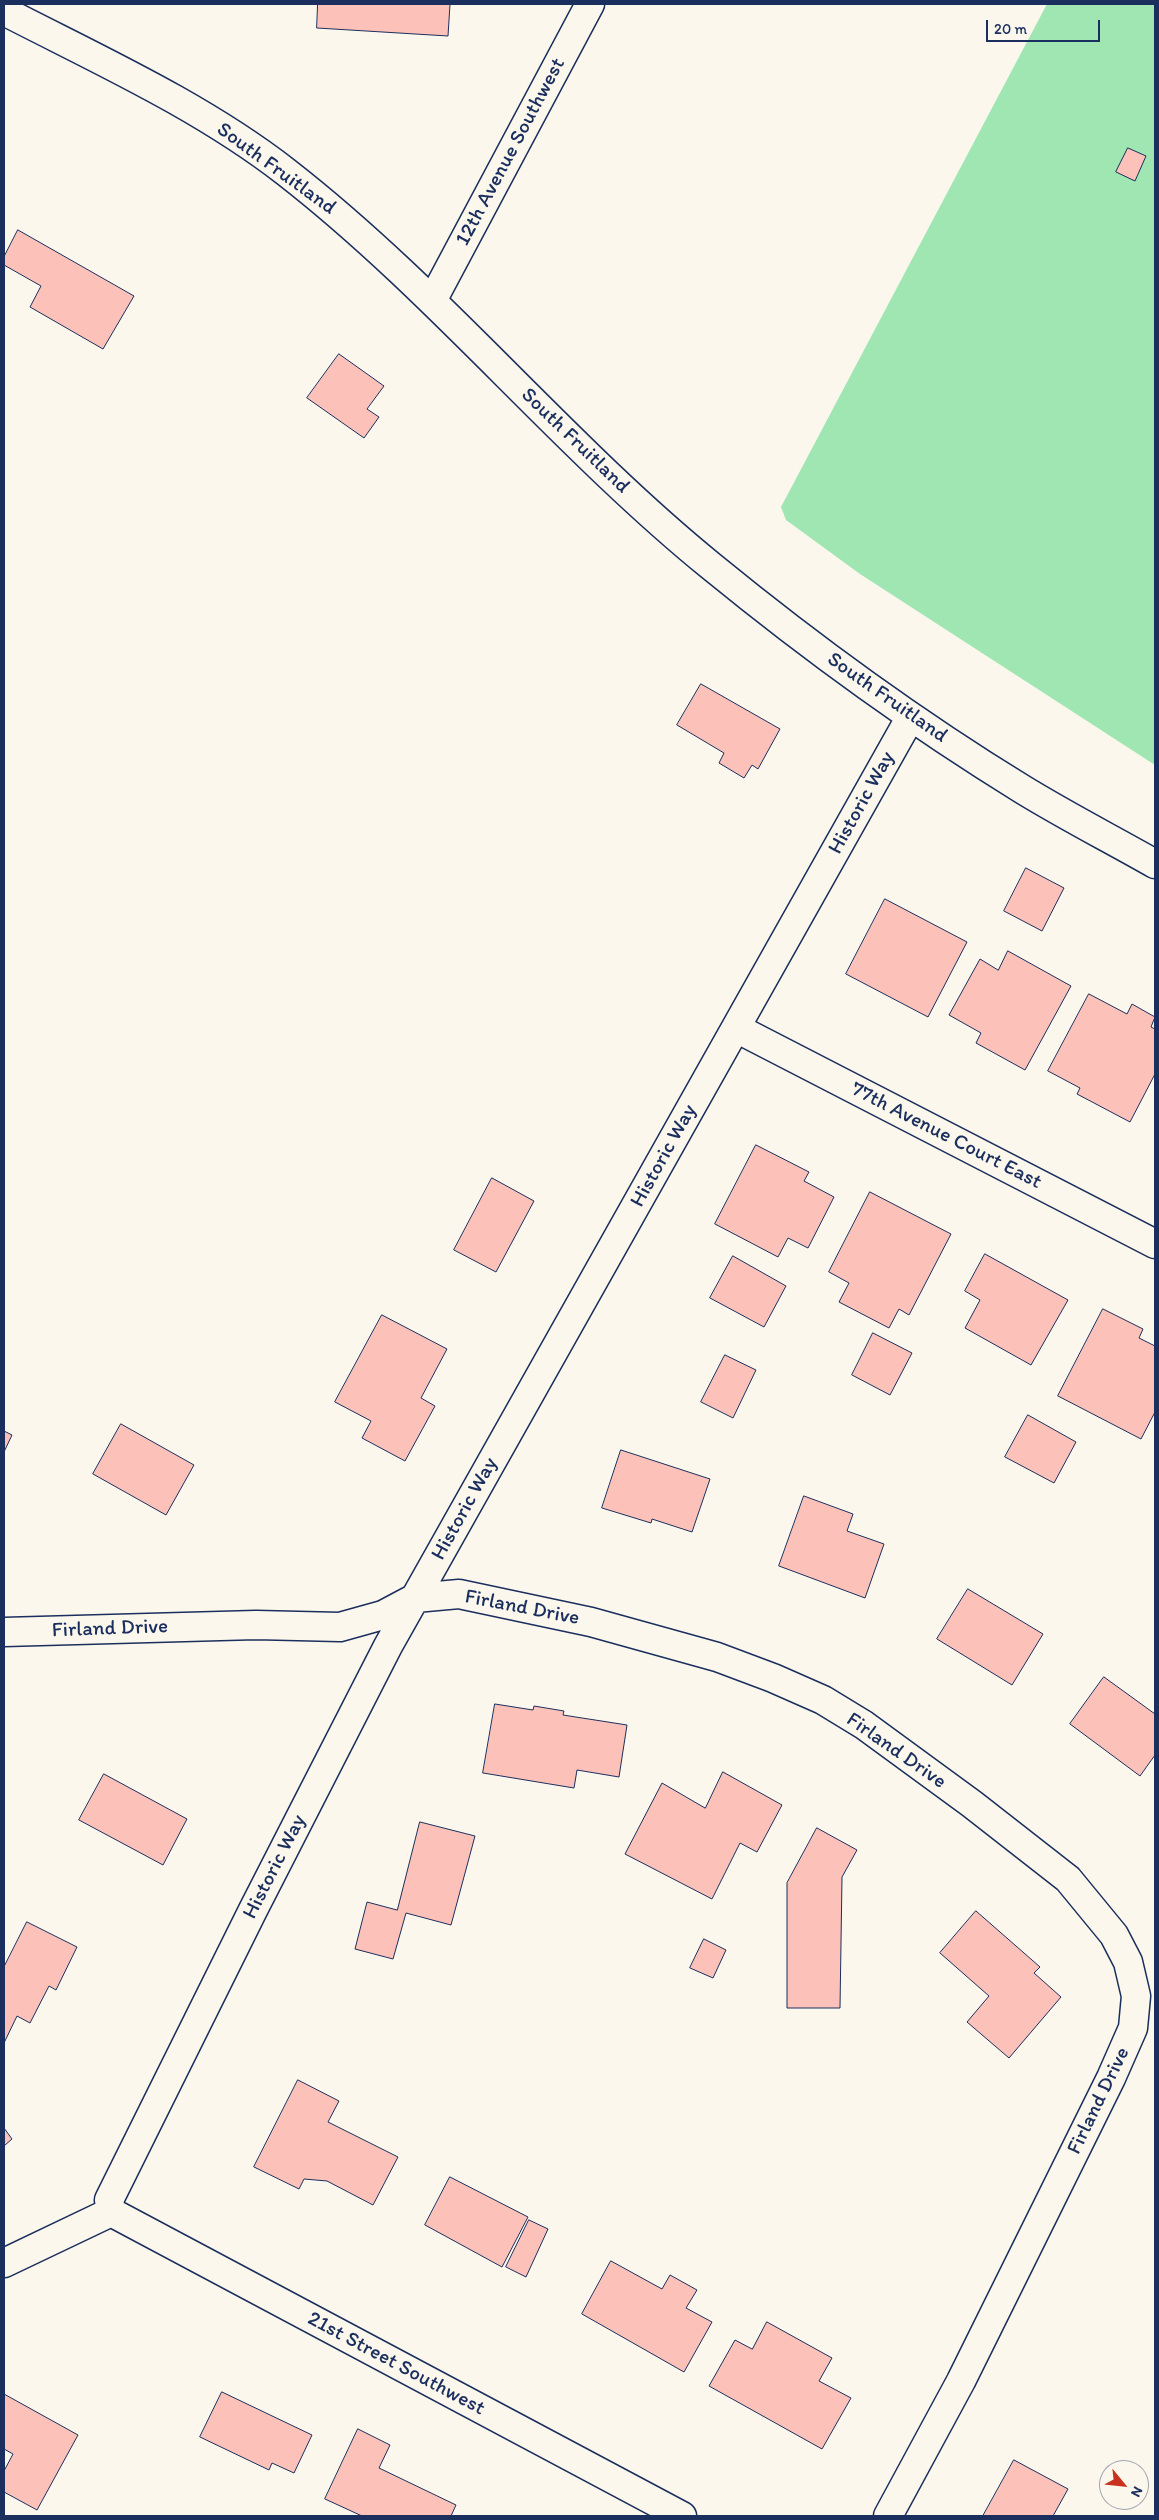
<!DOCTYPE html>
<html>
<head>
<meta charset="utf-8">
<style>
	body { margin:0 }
	#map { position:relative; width:1159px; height:2520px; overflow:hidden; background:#fbf7ec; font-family:Itim,sans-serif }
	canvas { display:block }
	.frame { position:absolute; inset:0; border:5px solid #1b2f5e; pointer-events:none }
	.north { position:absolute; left:1099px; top:2460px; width:50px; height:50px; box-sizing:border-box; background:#fbf7ec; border:1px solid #a1a7b3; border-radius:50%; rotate:118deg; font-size:14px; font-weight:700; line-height:20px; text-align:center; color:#1b2f5e }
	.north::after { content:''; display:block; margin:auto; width:18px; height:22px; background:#c8321e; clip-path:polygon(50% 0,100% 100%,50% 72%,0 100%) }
	.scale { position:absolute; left:986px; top:20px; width:114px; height:22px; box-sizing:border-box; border:2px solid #1b2f5e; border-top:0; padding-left:6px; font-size:15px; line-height:18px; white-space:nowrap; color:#1b2f5e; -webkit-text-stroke:4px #fbf7ec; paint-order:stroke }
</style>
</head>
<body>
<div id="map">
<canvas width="1159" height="2520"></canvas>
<div class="frame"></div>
<div class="north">N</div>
<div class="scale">20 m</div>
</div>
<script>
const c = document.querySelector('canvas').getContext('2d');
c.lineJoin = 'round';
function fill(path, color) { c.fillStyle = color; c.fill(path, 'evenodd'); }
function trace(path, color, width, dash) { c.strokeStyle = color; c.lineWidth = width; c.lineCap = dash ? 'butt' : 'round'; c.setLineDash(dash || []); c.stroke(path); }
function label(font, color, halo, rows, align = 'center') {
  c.font = font + ' Itim,sans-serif'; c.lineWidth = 4; c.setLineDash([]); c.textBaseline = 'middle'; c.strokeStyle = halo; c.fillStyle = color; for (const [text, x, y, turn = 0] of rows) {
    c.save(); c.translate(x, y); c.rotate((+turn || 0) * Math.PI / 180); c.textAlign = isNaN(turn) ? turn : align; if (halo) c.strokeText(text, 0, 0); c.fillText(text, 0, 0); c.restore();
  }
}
fill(new Path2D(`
	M1047,4h108v761l-295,-191 -74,-54 -5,-13z`), '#a0e6b2');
const building = new Path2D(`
	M318,4h132l-2,32 -131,-8z
	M1128,148l18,8 -11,25 -19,-9z
	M18,230l116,66 -31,53 -73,-42 11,-21 -37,-21v-8z
	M339,354l45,32 -17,23 12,8 -15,21 -57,-40z
	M701,684l79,45 -22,40 -6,-4 -8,13 -25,-15 5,-10 -47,-28z
	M1026,868l38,20 -22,43 -38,-20z
	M885,899l82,43 -39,75 -82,-43z
	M1008,951l63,35 -46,84 -49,-27 5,-10 -32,-18 31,-56 18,11z
	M1089,994l38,20 5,-10 23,13 -4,10 4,2v45l-25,48 -53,-28 3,-6 -32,-17z
	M756,1145l53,27 -5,9 30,16 -26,51 -20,-10 -10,19 -63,-33z
	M492,1178l42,23 -38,71 -42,-22z
	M870,1192l81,42 -42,81 -10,-6 -10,19 -50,-26 10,-19 -20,-11z
	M985,1254l83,46 -37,65 -66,-37 15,-28 -15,-9z
	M733,1256l53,30 -22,41 -54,-29z
	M1103,1309l40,20 -4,9 16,8v66l-14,27 -83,-43z
	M382,1315l65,34 -26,49 14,8 -30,55 -43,-23 9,-17 -36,-19z
	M873,1333l39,20 -22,42 -38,-20z
	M725,1355l31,15 -23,48 -32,-16z
	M1028,1415l48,27 -22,41 -49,-26z
	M121,1424l73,41 -28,50 -73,-41z
	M4,1431l8,4 -8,17z
	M621,1450l89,29 -18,53 -40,-13 -1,4 -49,-15z
	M804,1496l49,18 -6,17 37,13 -19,54 -86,-32z
	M968,1589l75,45 -31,51 -75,-46z
	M1104,1677l51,37v41l-15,21 -70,-52z
	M495,1704l38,6 1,-4 30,5 -1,4 64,10 -8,52 -42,-7 -3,18 -91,-15z
	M723,1772l59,33 -25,47 -17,-9 -28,56 -87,-45 37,-71 43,25z
	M104,1774l83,45 -24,46 -84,-45z
	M420,1822l55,14 -24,89 -45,-12 -13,46 -38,-10 12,-47 30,8z
	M817,1828l40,22 -15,27 -2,131h-53v-125z
	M976,1911l64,56 -6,6 27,24 -52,61 -42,-36 22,-26 -49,-43z
	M27,1922l50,25 -21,43 -7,-4 -19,37 -13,-7 -13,27v-76z
	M704,1939l22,11 -13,28 -23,-10z
	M298,2080l41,21 -11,21 70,35 -25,48 -46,-24 -23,-2 -5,10 -45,-22z
	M4,2128l8,11 -8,7z
	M450,2177l78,40 -26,50 -77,-42z
	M529,2220l19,9 -22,48 -20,-10z
	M611,2261l51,28 8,-14 27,15 -11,18 26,14 -28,50 -102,-58z
	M767,2322l65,36 -13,23 32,17 -29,51 -113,-63 26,-46 17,9z
	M222,2392l90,43 -18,38 -22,-10 -3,7 -69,-33z
	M4,2394l74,41 -41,75 -33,-18v-21l9,-17 -9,-5z
	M358,2429l32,16 -11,23 77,37 -5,11h-89l-37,-17z
	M1014,2460l54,29 -15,27h-70z`);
fill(building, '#fcc1b8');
trace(building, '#1b2f5e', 1);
const minor = new Path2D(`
	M4,11c95,49 197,95 282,161 153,119 275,272 425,394 99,81 202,156 311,223 44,27 89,50 133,75
	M432,301l158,-297
	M736,1028l419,216
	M4,1632l252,-7 84,2 43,-12 32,-17 44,-4 132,28 126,35 56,21 50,22 41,25 108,79 96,75 46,56 14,27 8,34 -3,32 -22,50 -150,303 -73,135
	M111,2212l571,304
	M4,2263l107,-51 -2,-12 144,-290 135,-264 522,-928`);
trace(minor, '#1b2f5e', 31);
trace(minor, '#fbf7ec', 28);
label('21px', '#1b2f5e', '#fbf7ec', [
	["12th Avenue Southwest",511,152,-62],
	["South Fruitland",276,169,36],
	["South Fruitland",575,441,44],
	["South Fruitland",887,698,35],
	["Historic Way",862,803,-61],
	["77th Avenue Court East",946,1136,27],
	["Historic Way",664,1156,-61],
	["Historic Way",465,1509,-61],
	["Firland Drive",522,1608,11],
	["Firland Drive",110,1629,-2],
	["Firland Drive",896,1751,35],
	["Historic Way",275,1867,-63],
	["Firland Drive",1099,2101,-64],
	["21st Street Southwest",396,2364,28]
]);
</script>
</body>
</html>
